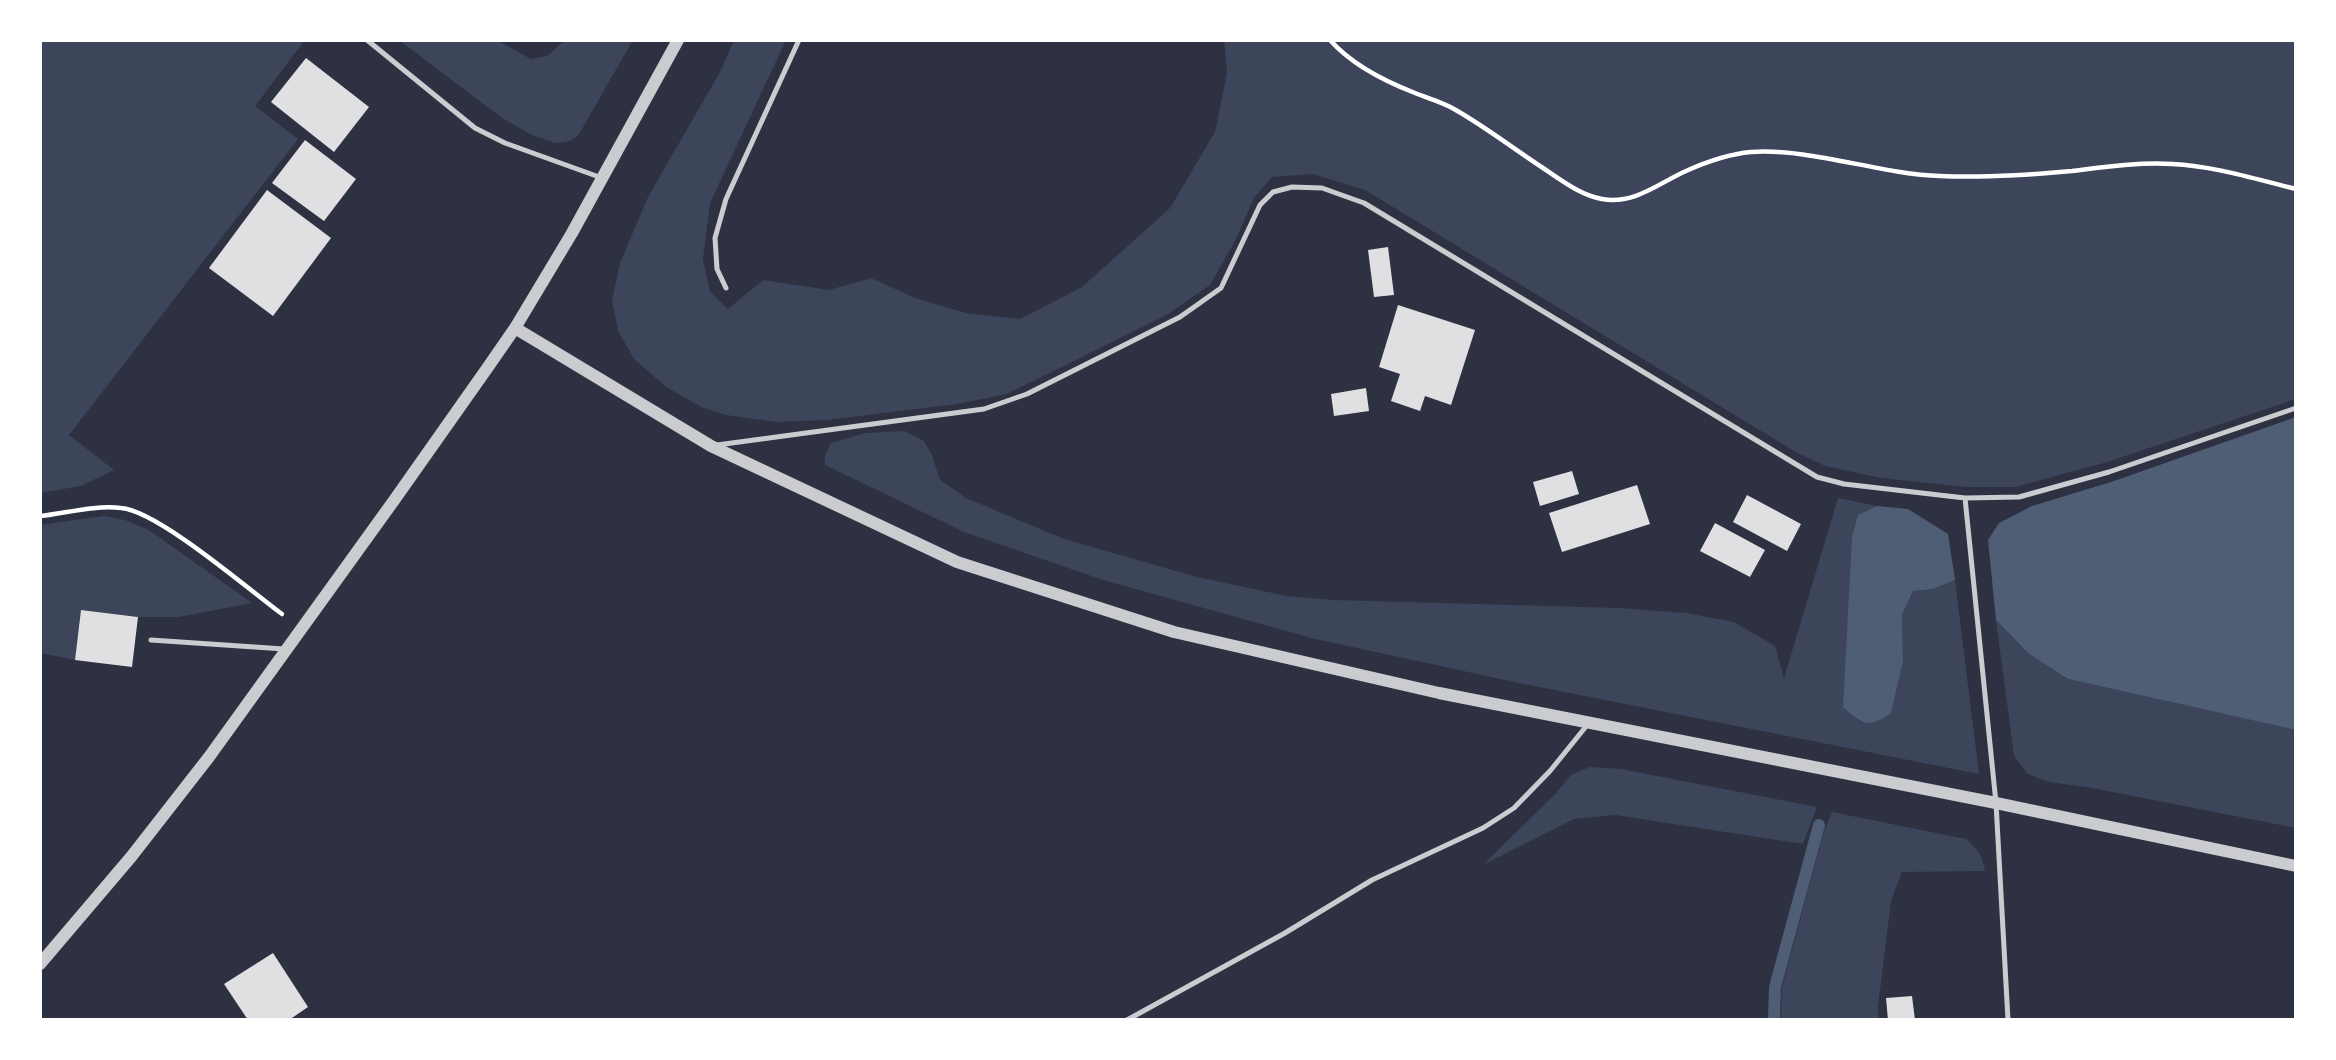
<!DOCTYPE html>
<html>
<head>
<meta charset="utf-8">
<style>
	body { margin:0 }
	#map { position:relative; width:2336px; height:1060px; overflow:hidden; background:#2d3142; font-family:"Fira Sans Condensed",sans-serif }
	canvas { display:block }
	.frame { position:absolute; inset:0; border:42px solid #fff; pointer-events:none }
</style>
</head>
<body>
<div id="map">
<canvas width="2336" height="1060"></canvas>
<div class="frame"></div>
</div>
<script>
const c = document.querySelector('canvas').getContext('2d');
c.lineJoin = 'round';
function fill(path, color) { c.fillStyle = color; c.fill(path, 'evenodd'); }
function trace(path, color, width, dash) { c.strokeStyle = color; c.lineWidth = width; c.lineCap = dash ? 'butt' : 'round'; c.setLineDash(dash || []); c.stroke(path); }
fill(new Path2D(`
	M40,40h265l-50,66 43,33 -229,296 45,35 -33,16 -41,7z
	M399,40h98l34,19 16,-3 18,-16h68l-55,96 -8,5 -15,2 -23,-8 -30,-17z
	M734,40h52l-76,163 -7,56 7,33 18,17 35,-29 66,10 42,-12 44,20 51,15 54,6 62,-32 88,-79 45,-76 12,-60 -3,-32h1072v359l-192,64 -89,24h-50l-84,-9 -56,-12 -31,-15 -429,-261 -52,-16 -41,3 -18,21 -18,41 -26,46 -43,30 -160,79 -50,10 -130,16 -51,2 -50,-7 -25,-8 -36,-21 -31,-27 -16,-28 -6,-31 8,-37 28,-66 72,-125z
	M905,431l19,10 8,14 8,25 26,18 98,41 133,38 90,19 47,4 286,8 66,5 48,9 41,24 9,32 54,-180 39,8 -19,10 45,145 -1,-46 11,-24 20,-2 22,-9 24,194 -465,-92 -203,-44 -211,-59 -136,-47 -139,-67v-10l6,-12 34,-10z
	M103,516l22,4 24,10 103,73 -73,14h-41l-57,-7 -6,50 -35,-7v-128z
	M1996,620l33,34 39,25 228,51v98l-209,-41 -39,-5 -20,-8 -14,-18z
	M1590,767l31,2 196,38 -14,37 -188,-29 -41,4 -91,46 73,-72 15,-18z
	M1832,812l134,27c11,9 17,17 19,32l-83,1 -11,29 -13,106 1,13h-98l1,-33 42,-156z`), '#3c4559');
fill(new Path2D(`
	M2296,417v313l-228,-51 -39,-25 -33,-34 -8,-80 11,-17 33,-17 82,-25z
	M1877,506l31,3 40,25 7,46 -22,9 -20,2 -11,24 1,46 -12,52c-22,16 -29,11 -48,-6l9,-170 6,-22z`), '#4f5d75');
trace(new Path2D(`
	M1774,1020l1,-33 44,-162`), '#4f5d75', 12);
fill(new Path2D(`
	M306,58l63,49 -35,45 -63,-50z
	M305,140l51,39 -32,42 -52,-38z
	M267,190l64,48 -58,78 -64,-48z
	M1388,247l6,48 -20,2 -6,-47z
	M1398,305l77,25 -24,75 -26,-9 -5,15 -29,-10 9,-27 -21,-7z
	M1366,388l3,23 -35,5 -3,-22z
	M1572,471l7,23 -39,12 -7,-24z
	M1637,485l13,39 -88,28 -13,-39z
	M1747,495l54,29 -14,27 -54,-29z
	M1715,523l50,27 -15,27 -50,-26z
	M81,610l57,7 -6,50 -57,-7z
	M273,953l35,54 -19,13h-41l-24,-36z
	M1912,996l3,24h-27l-2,-22z`), '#e0e0e3');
trace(new Path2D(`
	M1330,40c22,25 54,41 85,53 12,5 27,9 39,16 32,18 61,41 92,61 18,12 35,25 56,29 32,6 57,-16 84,-28 20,-9 43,-17 65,-19 60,-4 128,22 189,24 43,2 88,-1 132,-5 33,-4 66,-9 100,-7 42,2 83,15 124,25
	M40,516c27,-3 54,-11 81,-8 37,3 127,81 161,106`), '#fff', 4.5);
trace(new Path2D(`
	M367,40l108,88 30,15 97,35
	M726,288l-9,-19 -2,-31 11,-39 73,-159
	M717,445l267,-36 43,-15 153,-77 41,-29 39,-83 13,-13 19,-5 30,1 42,15 453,274 27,7 121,14 54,-1 90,-25 187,-64
	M1965,498l31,305 12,217
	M151,640l133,9
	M1127,1020l158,-87 87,-53 111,-52 31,-20 36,-37 38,-47`), '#caccd0', 5);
trace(new Path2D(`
	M515,328l196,118 246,116 217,70 265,61 557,110 300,63
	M40,964l91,-107 78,-100 186,-258 93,-132 27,-39 57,-95 106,-193`), '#caccd0', 12);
</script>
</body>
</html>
